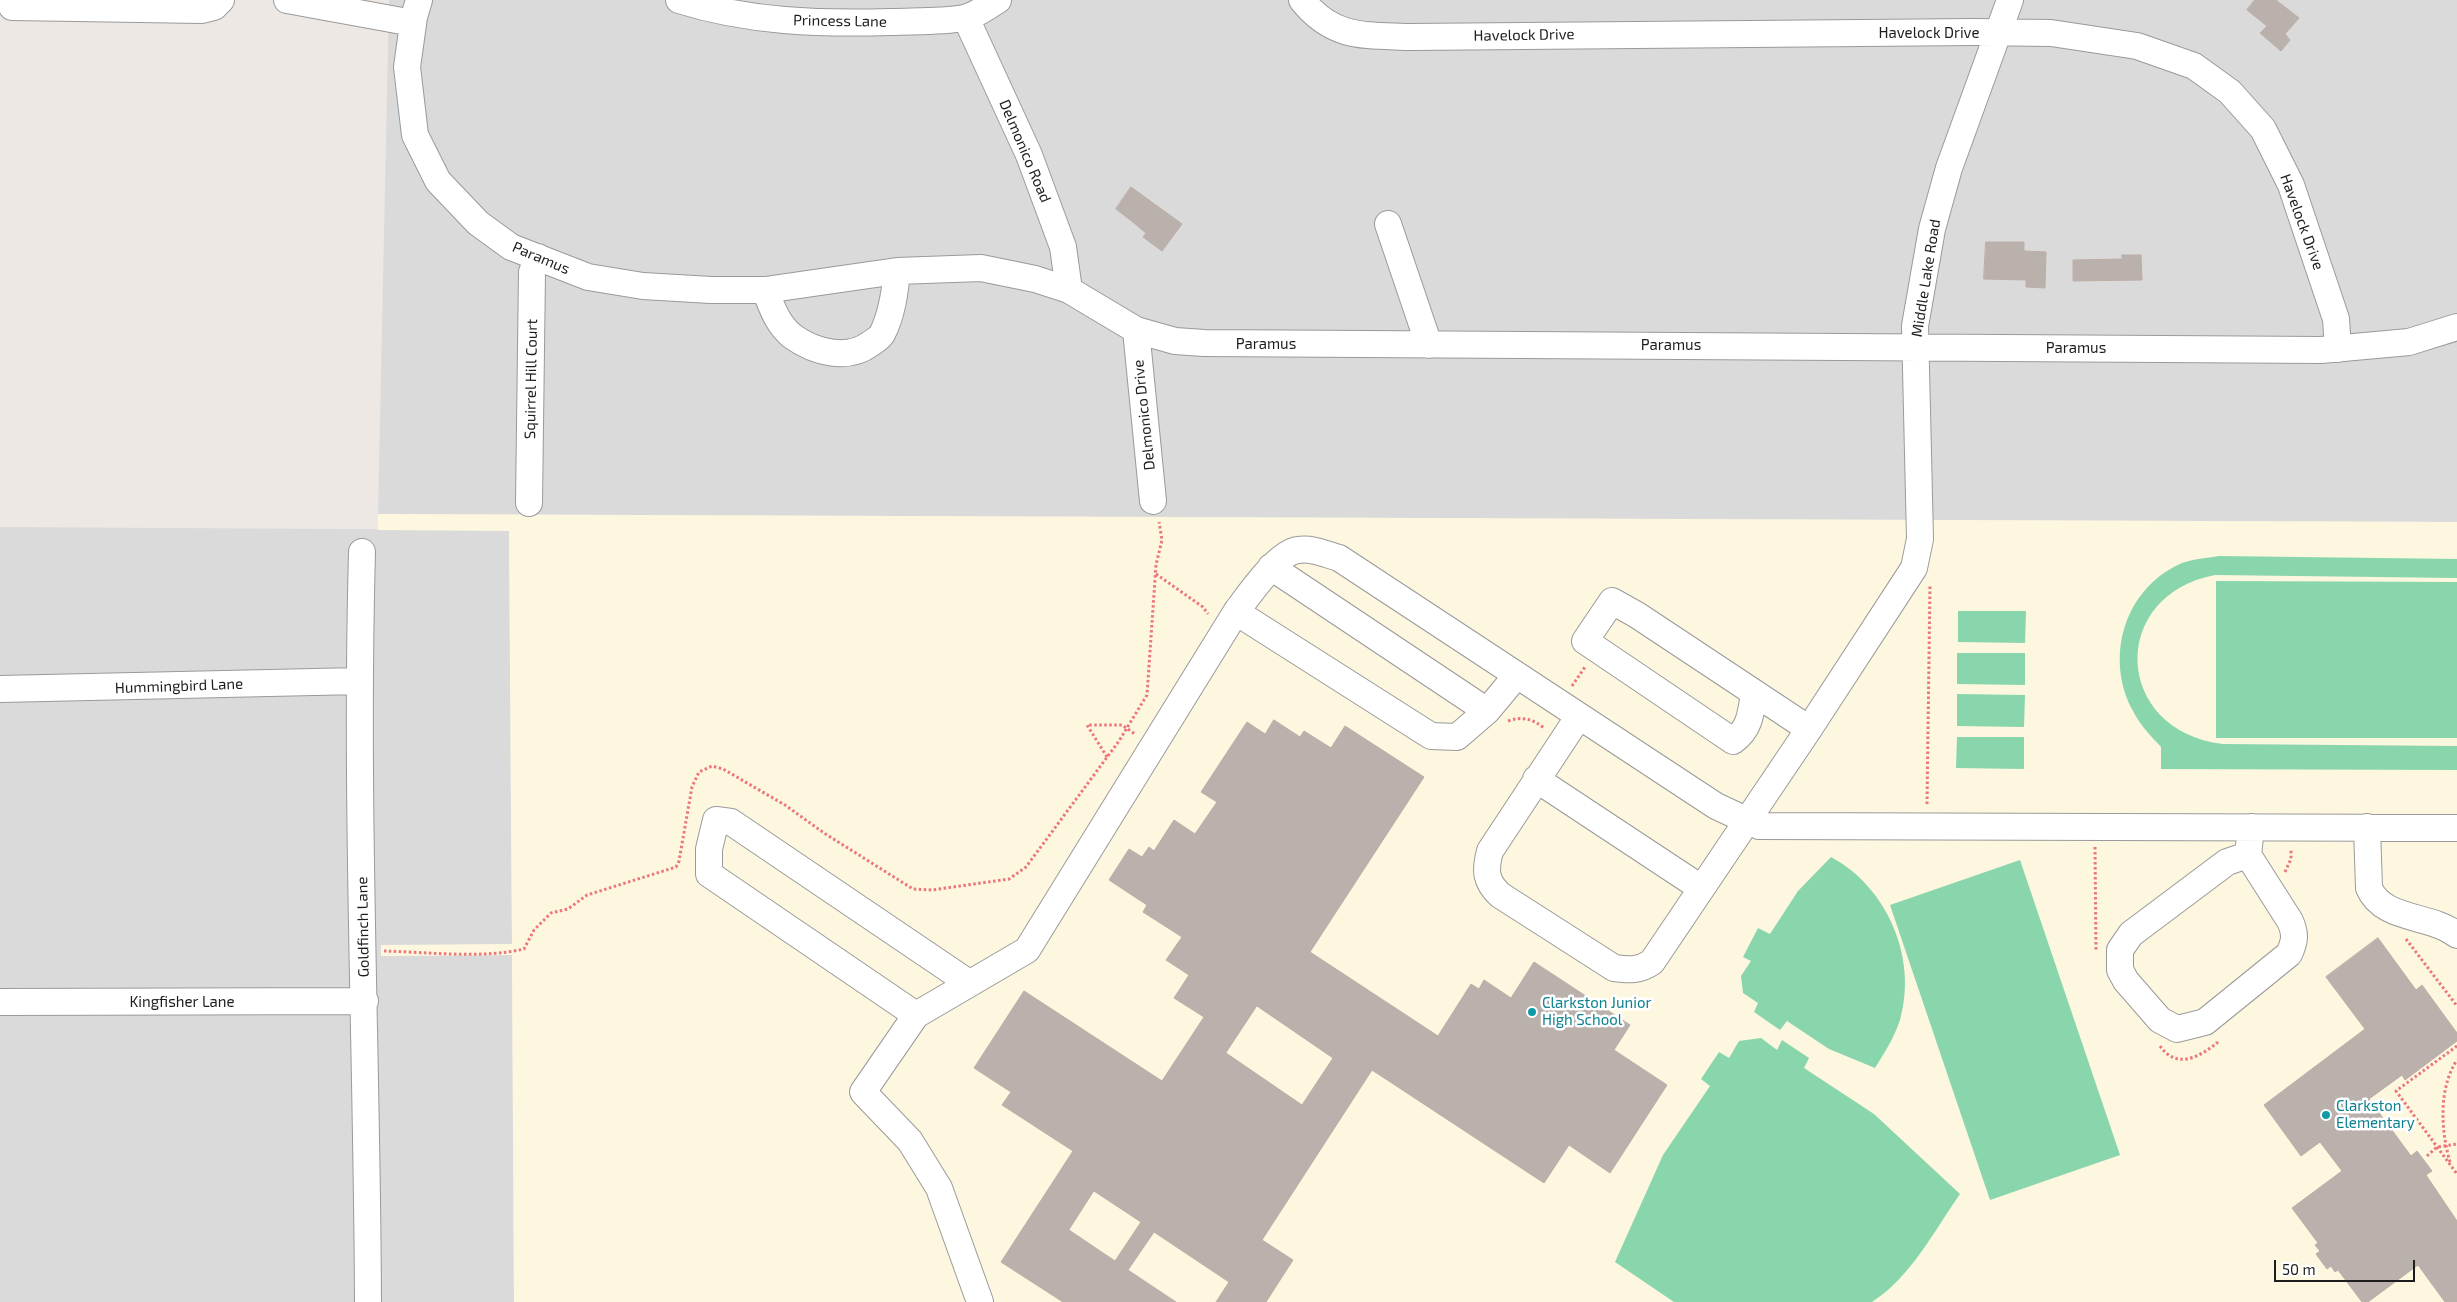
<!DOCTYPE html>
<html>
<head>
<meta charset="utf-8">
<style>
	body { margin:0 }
	#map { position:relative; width:2457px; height:1302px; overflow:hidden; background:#ede8e4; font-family:"Exo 2",sans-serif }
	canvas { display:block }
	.scale { position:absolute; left:2274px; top:1260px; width:141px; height:22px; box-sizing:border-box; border:2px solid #1d1d1d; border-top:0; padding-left:6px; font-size:15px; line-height:18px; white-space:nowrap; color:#1d1d1d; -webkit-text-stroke:4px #fff; paint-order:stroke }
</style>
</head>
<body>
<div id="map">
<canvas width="2457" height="1302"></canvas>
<div class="scale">50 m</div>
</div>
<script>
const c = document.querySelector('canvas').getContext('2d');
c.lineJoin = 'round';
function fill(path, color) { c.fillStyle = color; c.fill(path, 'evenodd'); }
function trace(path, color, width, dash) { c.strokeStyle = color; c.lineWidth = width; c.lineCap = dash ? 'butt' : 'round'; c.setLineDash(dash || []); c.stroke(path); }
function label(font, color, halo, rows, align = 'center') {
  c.font = font + ' "Exo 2",sans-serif'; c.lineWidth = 5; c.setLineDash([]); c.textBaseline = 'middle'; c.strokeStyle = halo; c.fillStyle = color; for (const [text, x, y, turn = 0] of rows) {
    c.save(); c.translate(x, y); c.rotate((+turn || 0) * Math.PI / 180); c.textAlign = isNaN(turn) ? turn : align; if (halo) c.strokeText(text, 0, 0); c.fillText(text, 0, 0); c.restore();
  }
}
fill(new Path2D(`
	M389,0h2068v522l-2079,-8z
	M0,527l509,3 3,414 -131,2v10l131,-1 2,347h-514z`), '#dbdada');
fill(new Path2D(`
	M378,514l2079,8v780h-1943l-2,-347 -131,1v-11l131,-1 -3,-413 -131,-1z`), '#fcf7de');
fill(new Path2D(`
	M2219,556l238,3v19l-242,-3c-107,20 -102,156 8,169l234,2v24l-296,-1v-22c-10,-11 -21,-22 -28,-36 -29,-53 -9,-123 49,-148 11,-4 25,-5 37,-7z
	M2216,581l241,1v156h-241z
	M1958,611h68l-1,32 -67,-1z
	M1957,653h68v32l-68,-1z
	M1957,694l68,1 -1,32 -67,-1z
	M1957,737h67v32l-68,-1z
	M1831,857c56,30 87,101 69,163 -6,18 -15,32 -25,48l-46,-19 -42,-28 -7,9 -26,-18 4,-9 -15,-10 -2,-17 10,-15 -8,-4 15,-29 12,6 28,-43z
	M2020,860l100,295 -130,45 -100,-295z
	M1761,1038l16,12 5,-10 27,18 -5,10 70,46 86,80c-26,37 -49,83 -88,108h-198l-59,-40 48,-107 47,-69 -9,-7 18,-27 10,6 10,-17z`), '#89d5ac');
const building = new Path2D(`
	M2255,0h21l23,18 -14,16 5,6 -9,11 -21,-18 7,-7 -20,-16z
	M1131,187l51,37 -20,27 -19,-14 3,-4 -12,-10 -18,-14z
	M1986,242h38v9l22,1 -1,36 -19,-1v-7l-42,-1z
	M2122,255h19l1,25 -69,1v-21l49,-1z
	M1274,720l26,17 4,-6 27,17 14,-22 79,51 -114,175 128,84 33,-52 8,5 5,-9 27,18 23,-36 96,63 -16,25 53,35 -57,88 -41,-28 -25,38 -172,-113 -110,170 31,20 -27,42h-50l13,-20 -75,-50 -26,38 48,32h-113l-62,-40 72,-111 -71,-46 9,-13 -37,-24 50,-77 138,90 42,-64 -30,-19 15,-23 -23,-15 16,-23 -39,-25 4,-7 -38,-25 20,-31 13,8 7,-10 5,4 20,-31 21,14 22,-32 -16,-10 46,-70 18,12zM1257,1006l76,52 -31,47 -76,-52zM1094,1191l47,31 -26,39 -46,-31z
	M2378,938l38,52 6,-5 35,48v8l-52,39 -3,-5 -33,24 42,57 6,-5 15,20 -6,4 31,46v81h-12l-27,-37 -50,37h-6l-24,-32 -3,2 -4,-6 -4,3 -11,-15 4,-3 -5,-6 3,-2 -26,-35 50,-37 -22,-29 -19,14 -37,-51 101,-76 -39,-52z`);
fill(building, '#bab1ad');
trace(building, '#bdaea7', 1);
const minor = new Path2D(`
	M13,0l-1,7 190,3 12,-3 7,-7
	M287,0l126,23
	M419,0l-5,17 -7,50 8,68 23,46 40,42 33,24 77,30 55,9 68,4h54l132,-19 84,-3 54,11 34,11 67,40 39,11 29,2 1117,7 88,-8 48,-15
	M679,0c70,22 140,24 212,22 24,-1 50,0 73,-4 11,-2 24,-12 34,-18
	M1302,0c31,39 62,35 108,37l565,-5 76,1 86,13 57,20 36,26 33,37 28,56 45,134 2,30
	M966,18l63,137 34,92 6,43
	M1388,224l41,121
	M765,290c7,17 12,34 27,46 22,16 55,25 78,8 4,-3 10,-6 12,-10 10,-19 13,-42 15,-63
	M1136,330l17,171
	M529,503l3,-231 6,-15
	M362,552c-7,250 5,500 6,750
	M1271,567l216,144
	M1236,612l195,124 26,1 30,-26 30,-36
	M0,689l359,-8
	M1754,693c-3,20 -4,36 -21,48l-148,-100 27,-40 25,14 172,114
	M1579,716l-89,135c-5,19 -5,30 10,44l114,73c15,2 25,3 38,-6l157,-233 105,-161 6,-29 -5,-213 17,-97 17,-61 61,-168
	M1536,779l165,109
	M2367,827l2,61c14,33 62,26 88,47
	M2248,855l42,66c6,13 5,20 -1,33l-84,68 -28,7 -17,-9 -34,-39 -6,-11v-20l11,-16 96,-72 21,-7 3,-28
	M0,1002l365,-1
	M916,1015l-207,-141v-25l7,-29 15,2 238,161
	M980,1302l-41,-114 -29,-47 -47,-49 53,-77 111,-65 209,-338c12,-16 42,-60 62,-62 15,-2 27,4 41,8l377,248 43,20 698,2`);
trace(minor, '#9a9a9a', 28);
trace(new Path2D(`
	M1156,574l47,33 5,7
	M1572,686l13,-19
	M1508,721c14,-5 25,-2 36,7
	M1107,757l-20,-32h35l13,9
	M1927,804l3,-219
	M2095,847l1,104
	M2285,872l6,-13v-10
	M2406,939l51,67
	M384,951c44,1 97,8 140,-2l10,-19 17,-17 17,-4 19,-14 89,-28 3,-6 13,-74 7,-15 13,-6 11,3 62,36 39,28 89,56 19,1 77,-11 17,-12 93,-126 28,-46 9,-130 6,-25 -3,-18
	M2160,1046c17,24 39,11 57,-3v-4
	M2457,1046l-61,45 61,83
	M2427,1156l10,-9 20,-3
	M2450,1162c-9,-31 -12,-73 7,-102`), '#ec767c', 3, [2.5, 2.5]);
trace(minor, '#fff', 26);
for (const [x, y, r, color] of [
	[1532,1012,5,"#0f9aa8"],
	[2326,1115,5,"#0f9aa8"]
]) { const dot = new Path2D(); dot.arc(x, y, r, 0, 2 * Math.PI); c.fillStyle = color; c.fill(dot); trace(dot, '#fff', 2); }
label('15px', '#1d1d1d', '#fff', [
	["Princess Lane",840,21,1],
	["Havelock Drive",1929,33],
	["Havelock Drive",1524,35,-1],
	["Delmonico Road",1025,151,67],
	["Havelock Drive",2302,222,70],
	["Paramus",541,258,23],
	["Middle Lake Road",1926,278,-81],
	["Paramus",1266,344],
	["Paramus",1671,345],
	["Paramus",2076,348],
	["Squirrel Hill Court",531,379,-89],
	["Delmonico Drive",1144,415,-96],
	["Hummingbird Lane",179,686,-2],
	["Goldfinch Lane",363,927,-91],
	["Kingfisher Lane",182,1002]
]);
label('15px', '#0d838f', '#fff', [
	["Clarkston Junior",1542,1003],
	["High School",1542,1020],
	["Clarkston",2336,1106],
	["Elementary",2336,1123]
], 'left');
</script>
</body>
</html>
